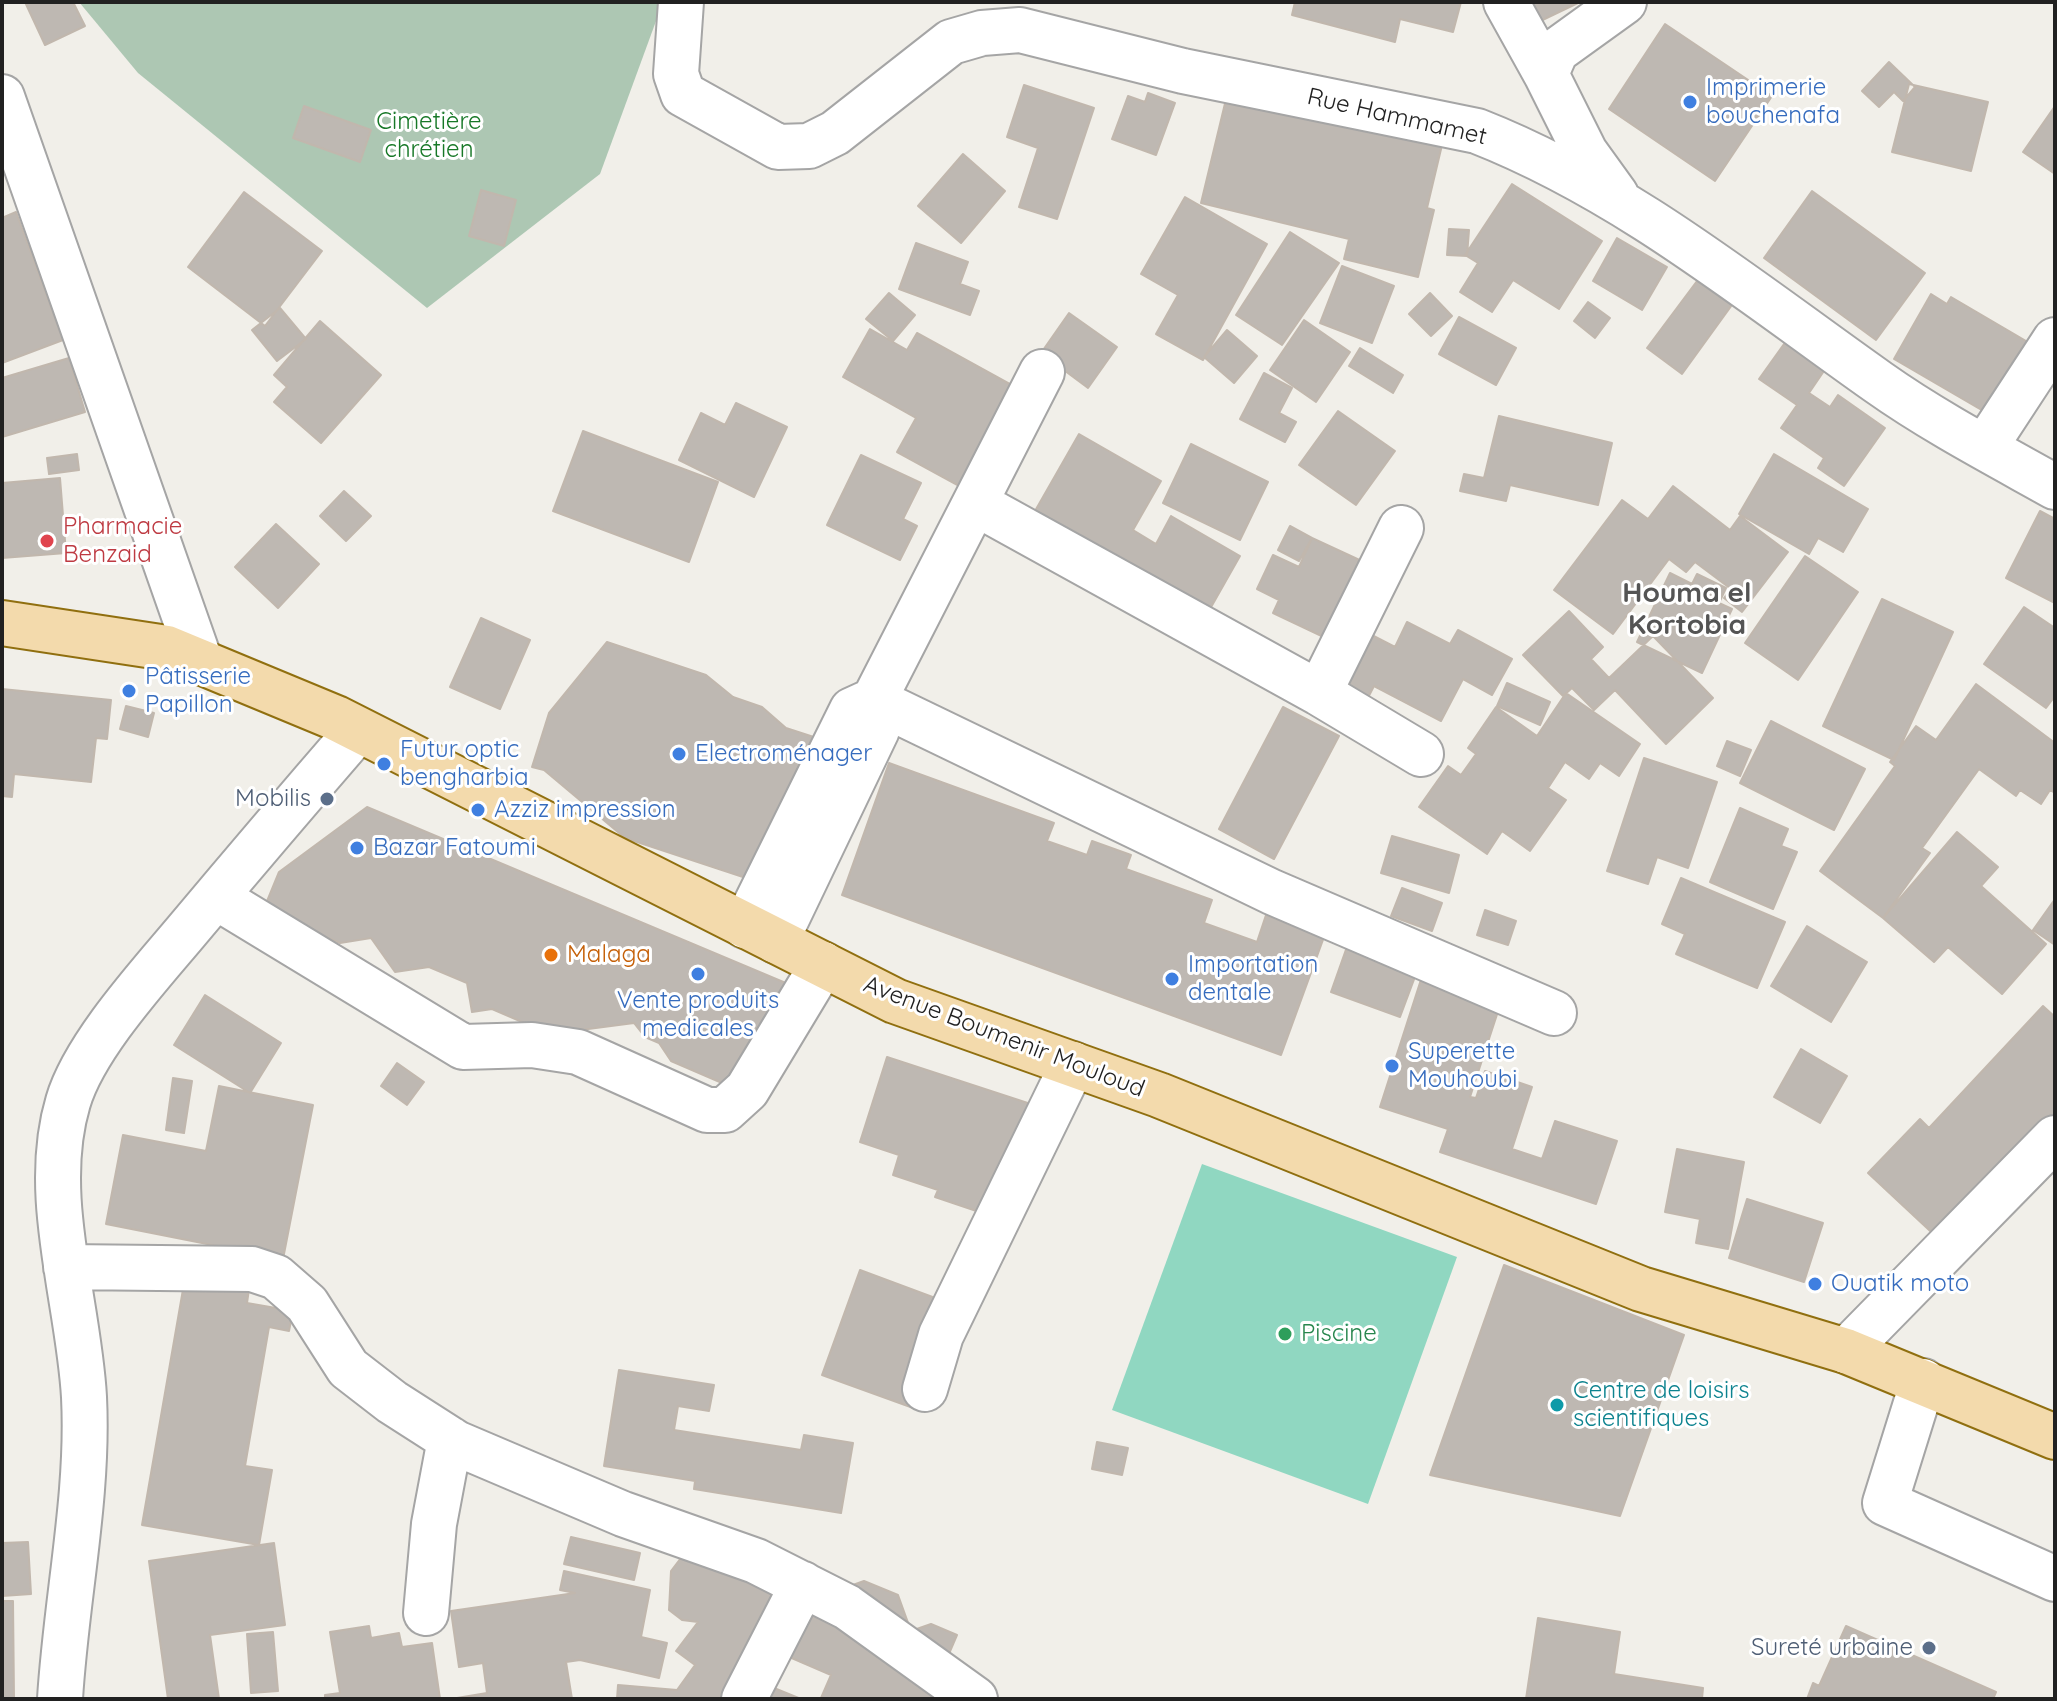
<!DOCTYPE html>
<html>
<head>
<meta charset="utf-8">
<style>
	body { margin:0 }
	#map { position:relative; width:2057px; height:1701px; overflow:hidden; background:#f1efe9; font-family:Quicksand,sans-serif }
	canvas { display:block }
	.frame { position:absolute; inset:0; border:4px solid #212121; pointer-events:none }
</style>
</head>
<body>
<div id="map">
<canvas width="2057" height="1701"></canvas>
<div class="frame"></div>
</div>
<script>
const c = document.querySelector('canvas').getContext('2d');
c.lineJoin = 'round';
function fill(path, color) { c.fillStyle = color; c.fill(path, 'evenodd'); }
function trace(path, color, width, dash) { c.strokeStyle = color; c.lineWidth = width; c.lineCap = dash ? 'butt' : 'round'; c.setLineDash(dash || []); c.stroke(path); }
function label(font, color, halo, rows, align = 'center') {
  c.font = font + ' Quicksand,sans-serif'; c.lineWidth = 6; c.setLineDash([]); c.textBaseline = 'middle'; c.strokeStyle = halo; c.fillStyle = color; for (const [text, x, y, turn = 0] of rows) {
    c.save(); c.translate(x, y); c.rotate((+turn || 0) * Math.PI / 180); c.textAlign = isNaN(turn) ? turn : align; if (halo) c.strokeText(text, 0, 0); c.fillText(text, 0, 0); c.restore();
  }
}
fill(new Path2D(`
	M79,2h584l-63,172 -173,134 -289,-235z`), '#adc7b3');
fill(new Path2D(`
	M1202,1164l255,93 -89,247 -256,-94z`), '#90d7c1');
const building = new Path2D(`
	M25,2h48l12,24 -40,19z
	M1295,2h166l-8,30 -53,-13 -5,23 -103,-27z
	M1487,2h93l-75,36z
	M1665,24l107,72 -57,85 -106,-72z
	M1889,62l26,25 -12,14 -9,-9 -15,15 -17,-16z
	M1909,84l79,18 -17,69 -79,-19z
	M1024,85l70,23 -37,111 -38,-12 19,-59 -31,-11z
	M1228,91l214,54 -15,63 7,2 -16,67 -74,-18 5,-20 -148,-36z
	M1148,93l27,10 -19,52 -44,-16 16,-43 17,6z
	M304,106l67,24 -11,32 -67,-24z
	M2055,106v68l-32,-22z
	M963,154l42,37 -44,52 -43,-37z
	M1512,184l90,57 -43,68 -46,-29 -21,32 -32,-20 18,-29 -13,-8z
	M481,190l35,10 -12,46 -35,-10z
	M1812,191l113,82 -49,67 -112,-82z
	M244,192l78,59 -57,75 -77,-59z
	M1185,197l82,47 -64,116 -47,-26 22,-39 -37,-21z
	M16,212l47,128 -61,23v-145z
	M1449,229l20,1 -2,26 -20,-1z
	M1290,232l49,31 -57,82 -46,-30z
	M1617,238l50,29 -25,43 -49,-29z
	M916,243l52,19 -8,22 19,7 -9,24 -71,-26z
	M1342,266l52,20 -22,57 -52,-20z
	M1703,273l34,25 -55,76 -35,-26z
	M889,293l26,22 -22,26 -27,-22z
	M1430,293l22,23 -21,20 -22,-22z
	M1931,294l16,10 4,-7 87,51 -41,71 -103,-60z
	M1588,302l22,16 -15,20 -21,-17z
	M280,308l26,31 -29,22 -25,-31z
	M1069,313l48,34 -29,41 -47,-35z
	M1459,317l57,31 -20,37 -57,-31z
	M1304,320l46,32 -34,50 -46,-32z
	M320,321l61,54 -60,68 -47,-41 13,-15 -13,-12z
	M870,329l37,21 10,-17 100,55 -54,100 -66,-36 19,-34 -73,-41z
	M1227,330l30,26 -23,27 -30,-26z
	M1789,337l39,28 -19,28 21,14 8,-12 47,33 -41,58 -26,-18 6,-10 -43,-30 16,-23 -38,-26z
	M1360,348l43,27 -10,18 -44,-27z
	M69,358l16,54 -83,25v-59z
	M1264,373l28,15 -13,25 17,9 -11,20 -45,-23z
	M736,403l51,24 -33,70 -75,-37 22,-47 24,12z
	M1338,411l57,40 -39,54 -57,-40z
	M1499,416l113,27 -14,62 -88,-20 -4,16 -46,-10 4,-17 20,4z
	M583,431l135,51 -29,80 -136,-51z
	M1079,434l82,47 -28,49 23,14 15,-28 69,40 -47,83 -174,-100z
	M1191,444l77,38 -28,58 -77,-37z
	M77,454l2,16 -30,4 -2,-16z
	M1774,454l94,55 -25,43 -25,-14 -9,16 -70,-40z
	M861,455l60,28 -18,36 14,7 -17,34 -73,-35z
	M60,478l6,75 -64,5v-75z
	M1673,486l57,44 10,-14 48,36 -46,60 -18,-14 7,-9 -36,-27 -9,10 -17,-13 -56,75 -59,-44 68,-90 26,19z
	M344,491l27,25 -25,25 -26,-25z
	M2040,511l15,8v84l-49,-25z
	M276,524l43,40 -41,44 -43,-41z
	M1290,526l22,12 -13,23 -21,-11z
	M1312,538l54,25 -36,77 -57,-27 6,-13 -22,-11 16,-34 26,12z
	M1805,556l53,36 -60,88 -53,-37z
	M1670,573l22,11 5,-10 29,14 -7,15 13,6 -30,64 -65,-31z
	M1882,599l71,33 -59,128 -71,-34z
	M2024,607l31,21v68l-9,12 -62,-44z
	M1569,611l34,36 -12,12 18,19 44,-42 60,62 -47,46 -51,-54 -21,20 -22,-22 -9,8 -40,-41z
	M481,618l49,22 -30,69 -50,-22z
	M1407,622l43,22 8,-14 54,29 -20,36 -29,-16 -22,42 -67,-35 -15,29 -33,-18 36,-67 33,17z
	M607,642l99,33 27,22 29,10 24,21 40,13 -80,137 -121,-40 -81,-68 -12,-3 17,-54z
	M1507,683l43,19 -10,23 -43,-19z
	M1976,684l79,59v50l-5,-3 -9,14 -21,-14 -4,6 -37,-27 -57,79 8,5 -47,65 -63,-47 75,-105 -5,-4 26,-36 20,14z
	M2,689l109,11 -4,39 -11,-1 -5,44 -77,-8 -2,23 -10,-1z
	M1566,693l74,51 -21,32 -19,-13 -11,16 -24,-17 -17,26 18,12 -36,51 -28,-20 -15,23 -68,-47 29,-41 13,9 15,-21 -8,-6 28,-41 41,29z
	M126,706l28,7 -6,24 -28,-8z
	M1283,707l56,29 -65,123 -55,-30z
	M1771,721l94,48 -31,61 -94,-47z
	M1727,741l24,9 -11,26 -23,-10z
	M1644,758l73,24 -29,86 -31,-11 -9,27 -41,-13z
	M889,763l165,60 -7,18 40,14 5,-14 39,14 -5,14 86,31 -8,23 53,19 9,-27 58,22 -43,118 -439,-160z
	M367,807l433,182 -71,97 -58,-25 -12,-18 -14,-6 -11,-14 -84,11 -58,-25 -20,3 -5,-29 -38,-16 -34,5 -24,-34 -31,5 -77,-32 16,-39z
	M1740,808l48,21 -7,17 16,6 -24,57 -63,-27z
	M1957,832l41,35 -17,19 65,58 -44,50 -54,-47 -14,15 -51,-44z
	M1392,836l67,19 -10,38 -68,-20z
	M1681,878l104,44 -28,66 -81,-34 9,-20 -23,-10z
	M1402,888l40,15 -10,28 -41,-15z
	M2055,899v46l-22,-15z
	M1485,910l31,11 -8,24 -31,-10z
	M1807,926l60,36 -36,60 -60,-36z
	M1349,941l70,25 -19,51 -69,-25z
	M1426,964l79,26 -35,107 6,1 9,-27 47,16 -20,62 30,10 13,-38 62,20 -21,63 -156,-52 8,-23 -68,-22z
	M205,995l76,48 -31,50 -76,-48z
	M2043,1006l12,11v106l-112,120 -75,-70 52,-54 9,9z
	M1801,1049l46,27 -27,47 -46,-26z
	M887,1057l156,51 -37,113 -71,-24 3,-7 -45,-15 6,-20 -39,-13z
	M397,1063l27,19 -17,23 -26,-19z
	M173,1078l19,3 -8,52 -18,-3z
	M219,1086l94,19 -30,154 -177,-35 17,-89 83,16z
	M1677,1149l67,13 -16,87 -32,-6 4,-24 -35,-7z
	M1747,1199l76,24 -19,59 -75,-24z
	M1504,1265l180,70 -64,181 -190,-41z
	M860,1270l94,35 -38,104 -94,-34z
	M185,1278l64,11 -2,14 46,8 -4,20 -20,-4 -24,139 27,4 -13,75 -117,-20z
	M619,1370l95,15 -5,26 -31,-5 -4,24 127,20 3,-15 49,8 -12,70 -147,-24 1,-8 -91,-15z
	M1097,1442l31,6 -6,27 -30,-6z
	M571,1537l69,16 -6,27 -70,-16z
	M28,1542l3,52 -29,2v-53z
	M274,1543l11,82 -75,10 9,64h-51l-19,-138z
	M684,1554l96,26 -43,119h-120l1,-14 59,5 18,-25 -19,-14 22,-29 -16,-2 -13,-10 2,-39z
	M564,1571l86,19 -9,47 26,6 -8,35 -79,-18 -14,2 6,37h-121l36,-6 -4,-30 -24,4 -8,-56 124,-18 -15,-3z
	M864,1581l34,14 13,36 20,-7 26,11 -18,42 35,22 -153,-1 10,-23 -44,-19 24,-56z
	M2,1601h11l1,98h-12z
	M1538,1618l82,14 -6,42 89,14 -1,11h-176z
	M369,1626l2,12 28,-5 3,14 30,-4 8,56h-115v-4l15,-2 -10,-61z
	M1846,1626l150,66 -3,7h-186l6,-16 6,3z
	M273,1632l5,59 -27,2 -4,-59z
	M774,1688l27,11h-32z`);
fill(building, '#beb8b2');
trace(building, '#c1b7ad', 2);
const minor = new Path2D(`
	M681,2l-5,72 7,20 95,53 31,-1 26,-13 116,-91 31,-9 38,-3 163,41 294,60c148,58 272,160 401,251 55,39 118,72 177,105
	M1506,2l40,72
	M2,97l198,564
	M1616,195l-31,-43 -39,-78 10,-23 68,-49
	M1042,372l-168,328 398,192 282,121
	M1985,447l70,-107
	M975,503l344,190 102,61
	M1319,693l82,-165
	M216,897l247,150 69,-2 46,7 129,58h18l22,-20 76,-126
	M745,926l107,-216 22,-10 3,30 -101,211
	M66,1267l186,2 24,8 31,27 41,64 44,34 64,41 167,71 133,47 91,46 128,92
	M1846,1351l209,-213
	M1923,1381l-38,122 170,76
	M925,1389l16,-54 132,-271
	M426,1613l8,-89 16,-85
	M60,1699c6,-100 29,-202 24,-302 -5,-94 -44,-202 -16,-295 16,-55 80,-125 117,-169 57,-68 115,-136 173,-203
	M744,1699l59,-115`);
const major = new Path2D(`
	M2,623l165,25 169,70 559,283 264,94 482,194 205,62 209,86`);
trace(minor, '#a5a5a5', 48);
trace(major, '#906f0f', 48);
trace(minor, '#fff', 44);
trace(major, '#f3daac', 44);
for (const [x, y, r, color] of [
	[1690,102,8,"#3f7fe0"],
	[47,541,8,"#e0444e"],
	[129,691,8,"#3f7fe0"],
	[679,754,8,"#3f7fe0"],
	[384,764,8,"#3f7fe0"],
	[327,799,8,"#5c6f8a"],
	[478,810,8,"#3f7fe0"],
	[357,848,8,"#3f7fe0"],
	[551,955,8,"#e8710a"],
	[698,974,8,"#3f7fe0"],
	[1172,979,8,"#3f7fe0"],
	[1392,1066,8,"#3f7fe0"],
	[1815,1284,8,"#3f7fe0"],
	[1285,1334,8,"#2e9e5b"],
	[1557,1405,8,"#0f9aa8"],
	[1929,1648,8,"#5c6f8a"]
]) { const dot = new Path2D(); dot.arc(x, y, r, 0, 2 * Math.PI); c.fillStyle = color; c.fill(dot); trace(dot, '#fff', 3); }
label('24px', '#366cbe', '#fff', [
	["Imprimerie",1706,88],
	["bouchenafa",1706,116],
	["Pâtisserie",145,677],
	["Papillon",145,705],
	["Futur optic",400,750],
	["bengharbia",400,778],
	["Electroménager",695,754],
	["Azziz impression",494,810],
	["Bazar Fatoumi",373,848],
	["Importation",1188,965],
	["dentale",1188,993],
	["Vente produits",698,1001,"center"],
	["medicales",698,1029,"center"],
	["Superette",1408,1052],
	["Mouhoubi",1408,1080],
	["Ouatik moto",1831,1284]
], 'left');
label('24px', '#212121', '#fff', [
	["Rue Hammamet",1397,117,13],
	["Avenue Boumenir Mouloud",1004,1037,21]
]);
label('24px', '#177827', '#fff', [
	["Cimetière",429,122],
	["chrétien",429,150]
]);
label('24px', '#be3a42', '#fff', [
	["Pharmacie",63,527],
	["Benzaid",63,555]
], 'left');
label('24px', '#4e5e75', '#fff', [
	["Mobilis",311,799],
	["Sureté urbaine",1913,1648]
], 'right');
label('24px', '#c56008', '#fff', [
	["Malaga",567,955]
], 'left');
label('24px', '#27864d', '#fff', [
	["Piscine",1301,1334]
], 'left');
label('24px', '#0d838f', '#fff', [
	["Centre de loisirs",1573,1391],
	["scientifiques",1573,1419]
], 'left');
label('bold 28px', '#545454', '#fff', [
	["Houma el",1687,594],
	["Kortobia",1687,626]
]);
</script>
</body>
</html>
